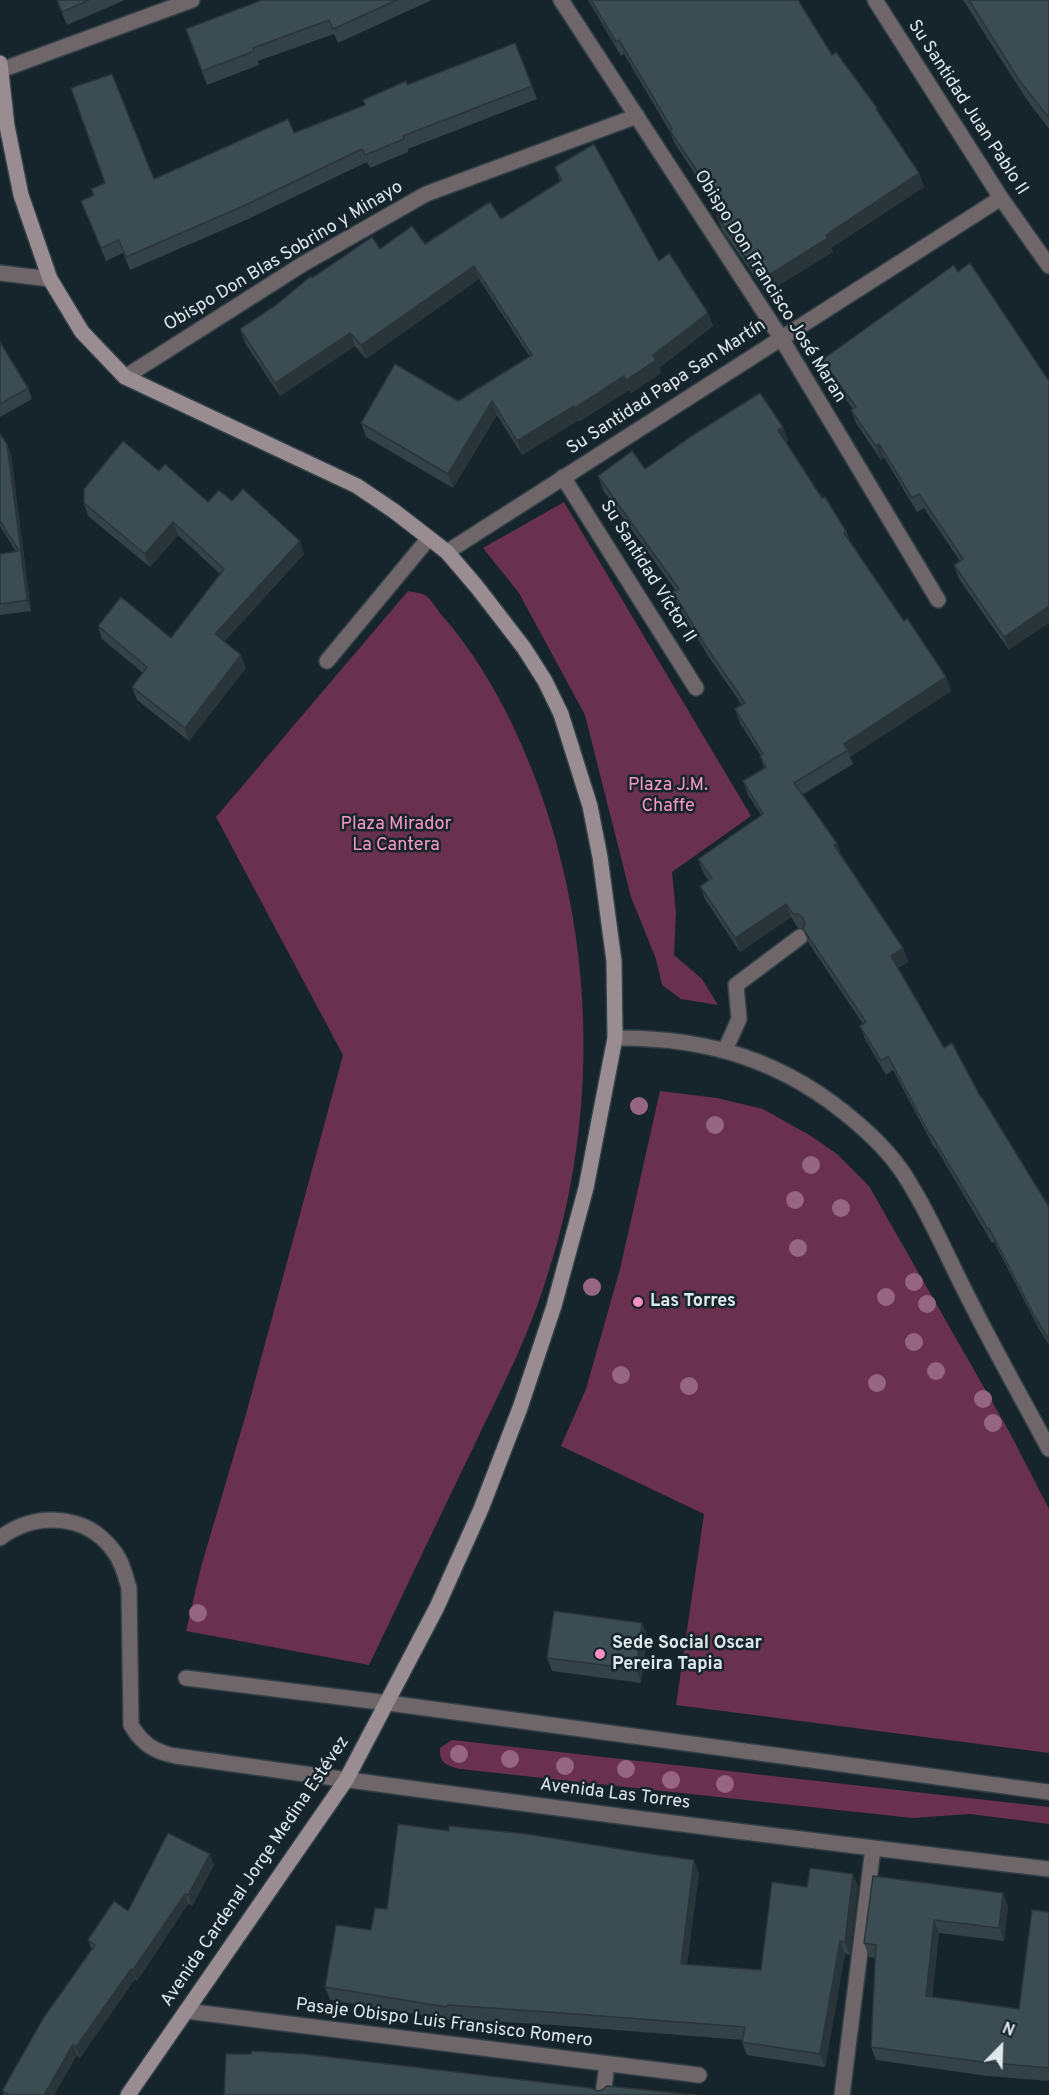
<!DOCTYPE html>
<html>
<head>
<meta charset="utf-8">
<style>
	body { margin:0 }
	#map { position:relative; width:1049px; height:2095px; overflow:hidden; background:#16242b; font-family:Overpass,sans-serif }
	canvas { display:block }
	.north { position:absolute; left:971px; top:2017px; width:60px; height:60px; -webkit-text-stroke:4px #16242b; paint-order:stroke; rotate:23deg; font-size:16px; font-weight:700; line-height:24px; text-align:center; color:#dee8ec }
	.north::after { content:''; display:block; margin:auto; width:21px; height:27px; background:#dee8ec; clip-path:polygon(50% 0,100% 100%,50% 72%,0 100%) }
</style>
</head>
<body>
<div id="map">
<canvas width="1049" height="2095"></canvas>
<div class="north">N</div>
</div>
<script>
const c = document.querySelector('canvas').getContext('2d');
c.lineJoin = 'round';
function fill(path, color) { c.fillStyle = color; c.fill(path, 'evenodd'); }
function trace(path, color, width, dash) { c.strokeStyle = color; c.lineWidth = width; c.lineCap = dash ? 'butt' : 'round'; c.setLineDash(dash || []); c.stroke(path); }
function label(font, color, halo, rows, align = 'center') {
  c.font = font + ' Overpass,sans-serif'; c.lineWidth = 5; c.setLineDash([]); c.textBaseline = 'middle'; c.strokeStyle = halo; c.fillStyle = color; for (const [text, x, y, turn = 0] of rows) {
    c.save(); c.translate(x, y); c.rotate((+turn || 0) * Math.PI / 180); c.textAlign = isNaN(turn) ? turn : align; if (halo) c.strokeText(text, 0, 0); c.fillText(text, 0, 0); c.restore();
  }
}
fill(new Path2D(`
	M564,502l187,314 -79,56 4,41 -2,42 28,24 16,26 -37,-6 -19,-14 -6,-26 -25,-62 -46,-182 -66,-122 -36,-45z
	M408,591c5,1 13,2 17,4 6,4 11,13 15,18 30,34 54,73 73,113 83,175 93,384 29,566 -18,54 -45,105 -69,156 -35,72 -69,144 -104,217l-183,-34 15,-64 45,-153 97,-359 -127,-238z
	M660,1091l57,7 46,11 48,27 26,18 32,32 141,247 39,76v244l-373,-48 28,-191 -143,-68 25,-57 34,-120z
	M452,1740l597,67v17l-79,-10 -58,4 -452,-49c-13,-3 -21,-6 -20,-21z`), '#69314d');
const lane = new Path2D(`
	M0,1538c35,-26 85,-25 113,12 9,11 12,25 16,38l2,137c11,19 24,27 45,31`);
const street = new Path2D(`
	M561,0l220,338 157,262
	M875,0l126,198 48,68
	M1,70l191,-70
	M0,273l50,6
	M125,377l178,-113 123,-70 211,-78
	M563,477l133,211
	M447,552l554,-354
	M327,661l102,-123
	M615,1038c93,-1 171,23 242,85 20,17 40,38 53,61 23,37 40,79 60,117 25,50 53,99 79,148
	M725,1050l14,-31 -3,-34 64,-48
	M186,1678l202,25 661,89
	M176,1756c291,41 582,79 873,113
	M186,2011l513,64
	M603,2095l4,-31
	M842,2095l31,-247`);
const secondary = new Path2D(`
	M0,63l7,63 14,69 29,84 32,53 43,45 232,109 37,25 53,41 30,35 47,61 21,33 16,33 29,92 10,51 14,104 1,77 -29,150 -32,118 -34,102 -39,101 -44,98 -91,173 -218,315`);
trace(lane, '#323f46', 18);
trace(street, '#323f46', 18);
trace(secondary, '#323f46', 18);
trace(lane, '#6e6669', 15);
trace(street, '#6e6669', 15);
trace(secondary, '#998d92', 15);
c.fillStyle = '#956581';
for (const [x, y] of [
	[639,1106],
	[715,1125],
	[811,1165],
	[795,1200],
	[841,1208],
	[798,1248],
	[914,1282],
	[592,1287],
	[886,1297],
	[927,1304],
	[914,1342],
	[936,1371],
	[621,1375],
	[877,1383],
	[689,1386],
	[983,1399],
	[993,1423],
	[198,1613],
	[459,1754],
	[510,1759],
	[565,1766],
	[626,1769],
	[671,1780],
	[725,1784]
]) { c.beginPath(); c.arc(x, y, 9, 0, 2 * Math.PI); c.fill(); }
fill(new Path2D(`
	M56,0h69l-58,25z
	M262,0h170l-94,43 -4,-9 -76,27 1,4 -52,20 -21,-56z
	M588,0h210l34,55 47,60 40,58 5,14 -93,61 2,4 -67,41 -44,-63 -5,-14 4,-3 -46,-69 -5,-12 -46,-78 -3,2z
	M963,0h86v129l-22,-29z
	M515,43l22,56 -129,50v3l-38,16 -3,-6 -121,58 -116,50 -7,-17 -17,8 -25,-60 12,-6 -2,-6 63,-10 140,-46 70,-28 43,-20z
	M555,167l104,94 49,52 5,13 -54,42 2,5 -30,20 -2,-3 -49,31 -1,-1 -57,35 -25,-40 -44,73 -87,-51 -5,-14 97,-22 72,-44 -51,-78 -113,80 -11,-13 -75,50 -35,-53 -5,-14 36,-24 36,-27 68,-29 45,-5 76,-25 59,-38z
	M954,265l55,385 -50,-71 -5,-14 6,-4 -36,-53 -7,4 -33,-55 -3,3 -25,-37 -5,-13 2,-1 -26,-35 -5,-14z
	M0,342l28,46 4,11 -32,18z
	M783,427l5,14 -2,1 36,56 24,33 4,10 54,80 42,56 5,14 -101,66 3,7 -51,31 101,153 5,14 -10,6 46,80 36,48 69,111v138l-10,-16 -45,-87 -2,1 -56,-95 -1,1 -42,-79 -7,5 -21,-36 -5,-13 3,-2 -55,-82 -5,-14h-5l-7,-11 -51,35 -35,-53 -5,-13 8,-6 -5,-8 -5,-13 63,-44 -13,-20 -5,-14 21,-13 -4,-12h1l-21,-33 -5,-14 7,-4 -32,-46 -32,-53 -5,-14 3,-1 -73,-101 -5,-14 47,-7z
	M0,434l11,21 20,156 -31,4v-61l16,-2 -16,-26z
	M159,471l49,31 24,-1 72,53 -80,88 22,26 -57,73 -52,-41 -5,-13 11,-14 -41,-34 -4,-13 73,12 49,-64 -42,-39 -28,32 -62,-51 -4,-13z
	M642,1623l5,13 -6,47 -89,-12 -5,-13z
	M214,1865l-22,41 -4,-2 -51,77 -2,-2 -55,79 -3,-3 -23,40h-50l-2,-4 90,-141 -4,-10 40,-29z
	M699,1873l-12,91 74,6 46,-83 46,-13 5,13 -8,68 -5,-1 -20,113 -78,-12 -5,-13v-2l-188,-15 -103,-6v1l-121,-20 -5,-13 62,-78z
	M1003,1893l5,14 -4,34 -65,-8 -7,64 87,12 30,-97v169l-62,-5 -111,-16 -5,-13 4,-89 -6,-1 -5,-14z`), '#344147');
fill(new Path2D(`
	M919,173l5,14 -93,61 2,4 -67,41 -5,-13 65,-45z
	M474,266l5,13 -113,80 -5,-14z
	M708,313l5,13 -54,42 2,5 -30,20 -5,-13 27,-25z
	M350,333l5,13 -75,50 -5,-13z
	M624,376l5,14 -49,31 -5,-13z
	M492,401l5,14 -44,73 -5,-14z
	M574,406l5,14 -57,35 -5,-14z
	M783,427l5,14 -5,2 -5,-13z
	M7,444l4,11 20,156 -4,-11z
	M879,444l5,13 -3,3 -5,-14z
	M173,522l5,13 -28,32 -5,-13z
	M300,541l4,13 -85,93 -4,-13z
	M1049,606v17l-40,27 -5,-13z
	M241,655l5,13 -57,73 -4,-13z
	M946,677l5,14 -101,66 -2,-7 -4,-6z
	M837,843l5,13 -8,-11z
	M786,904l5,13 -51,35 -5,-14z
	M903,948l5,14 -12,7 -5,-13z
	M642,1623l5,13 -6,47 -5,-14z
	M210,1854l4,11 -22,41 -4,-11z
	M694,1860l5,13 -14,104 -4,-13z
	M853,1874l5,13 -8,68 -5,-13z
	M1003,1893l5,14 -4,34 -5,-13z
	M185,1894l3,10 -51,77 -4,-11z
	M934,1920l5,13 -8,77 -5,-14z
	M840,1941l5,13 -20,113 -5,-13z
	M131,1969l4,10 -55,79 -4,-11z
	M73,2044l4,11 -23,40h-10z`), '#2a353a');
const building = new Path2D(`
	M57,0h32l-27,12z
	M262,0h135l-64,29 -4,-9 -76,28 1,3 -52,20 -16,-42z
	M591,0h207l34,55 4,-3 41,56 -1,1 43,64 -93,62 2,3 -67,42 -44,-64 7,-5 -54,-80 2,-2 -53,-89 -3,2z
	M969,0h80v118l-30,-38z
	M515,43l17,43 -129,50 1,3 -39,16 -3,-6 -121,58 -115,50 -7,-17 -18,8 -20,-47 13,-6 -3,-6 14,-6 -34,-95 41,-14 42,105 134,-60 6,14 71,-28 -2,-5 43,-19 1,4z
	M594,144l65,117 10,-8 39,60 -55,42 3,5 -30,20 -2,-4 -49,32 -1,-2 -57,35 -25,-40 -44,73 -87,-51 34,-59 63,37 74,-46 -58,-89 -113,79 -11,-12 -75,50 -35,-54 36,-24 35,-29 1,2 60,-41 8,12 32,-23 13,18 65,-42 11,17 61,-39 -7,-13z
	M970,263l79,118v225l-45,31 -50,-72 9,-6 -44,-65 -7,4 -33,-54 -3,2 -25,-36 5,-3 -34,-47 132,-95 4,7z
	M0,342l28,46 -28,16z
	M760,393l23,34 -5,3 44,68 3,-1 21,34 -2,2 60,88 3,-3 39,59 -102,67 4,6 -54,33 43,60 -3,2 69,103 -12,8 53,92 8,-5 28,53h1l68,111v133l-15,-25 -45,-87 -1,1 -57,-94h-1l-42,-79 -7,5 -21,-35 6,-4 -63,-93 2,-6 -2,-5 -5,-4h-5l-7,-10 -51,34 -35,-52 12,-8 -14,-19 65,-45 -20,-33 23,-14 -6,-11 3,-2 -28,-45 10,-6 -40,-58 -32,-53 6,-3 -81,-113 34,-25 13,18 48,-34z
	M0,434l7,10 20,156 -27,4v-50l19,-3 -19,-30z
	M123,441l36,30 6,-7 43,38 11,-12 13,11 11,-12 57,52 -85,93 26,21 -56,73 -53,-41 15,-20 -49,-41 23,-29 50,41 53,-69 -51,-47 -28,32 -61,-51v-14z
	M554,1611l88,12 -6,46 -89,-11z
	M398,1824l51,7v-5l78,8 117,19 50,7 -13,104 80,6 11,-88 35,5 3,-19 43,6 -8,68 -5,-1 -20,113 -78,-12 3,-15 -196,-15 -102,-7 -1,2 -121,-20 11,-62 35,5 4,-22 12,1z
	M168,1833l42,21 -22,41 -3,-1 -52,76 -2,-1 -55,78 -3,-3 -29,51h-34l-8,-4 42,-74 51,-72 -7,-5 26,-39 14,10z
	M873,1876l130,17 -4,35 -65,-8 -8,76 93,13 13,-99 17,2v156l-67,-6 -111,-15 5,-102 -12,-2z
	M252,2051l52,3 287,34 7,3 4,-1 5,-4 90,9h-473l2,-41h25z`);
fill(building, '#3c4c53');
trace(building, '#2a353a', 1.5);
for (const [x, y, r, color] of [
	[638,1302,6,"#fc8fc3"],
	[600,1654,6,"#fc8fc3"]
]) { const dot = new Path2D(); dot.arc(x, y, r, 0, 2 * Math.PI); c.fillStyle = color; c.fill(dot); trace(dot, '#16242b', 2); }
label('18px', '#dee8ec', '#16242b', [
	["Su Santidad Juan Pablo II",967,108,57],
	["Obispo Don Blas Sobrino y Minayo",284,257,-31],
	["Obispo Don Francisco José Maran",769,287,58],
	["Su Santidad Papa San Martín",667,388,-33],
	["Su Santidad Víctor II",647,572,58],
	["Avenida Las Torres",615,1795,7],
	["Avenida Cardenal Jorge Medina Estévez",256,1872,-56],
	["Pasaje Obispo Luis Fransisco Romero",444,2024,7]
]);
label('18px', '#fd9ac8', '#16242b', [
	["Plaza J.M.",668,786],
	["Chaffe",668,807],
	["Plaza Mirador",396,825],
	["La Cantera",396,846]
]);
label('bold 18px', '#dee8ec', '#16242b', [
	["Las Torres",650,1302],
	["Sede Social Oscar",612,1644],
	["Pereira Tapia",612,1665]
], 'left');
</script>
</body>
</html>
